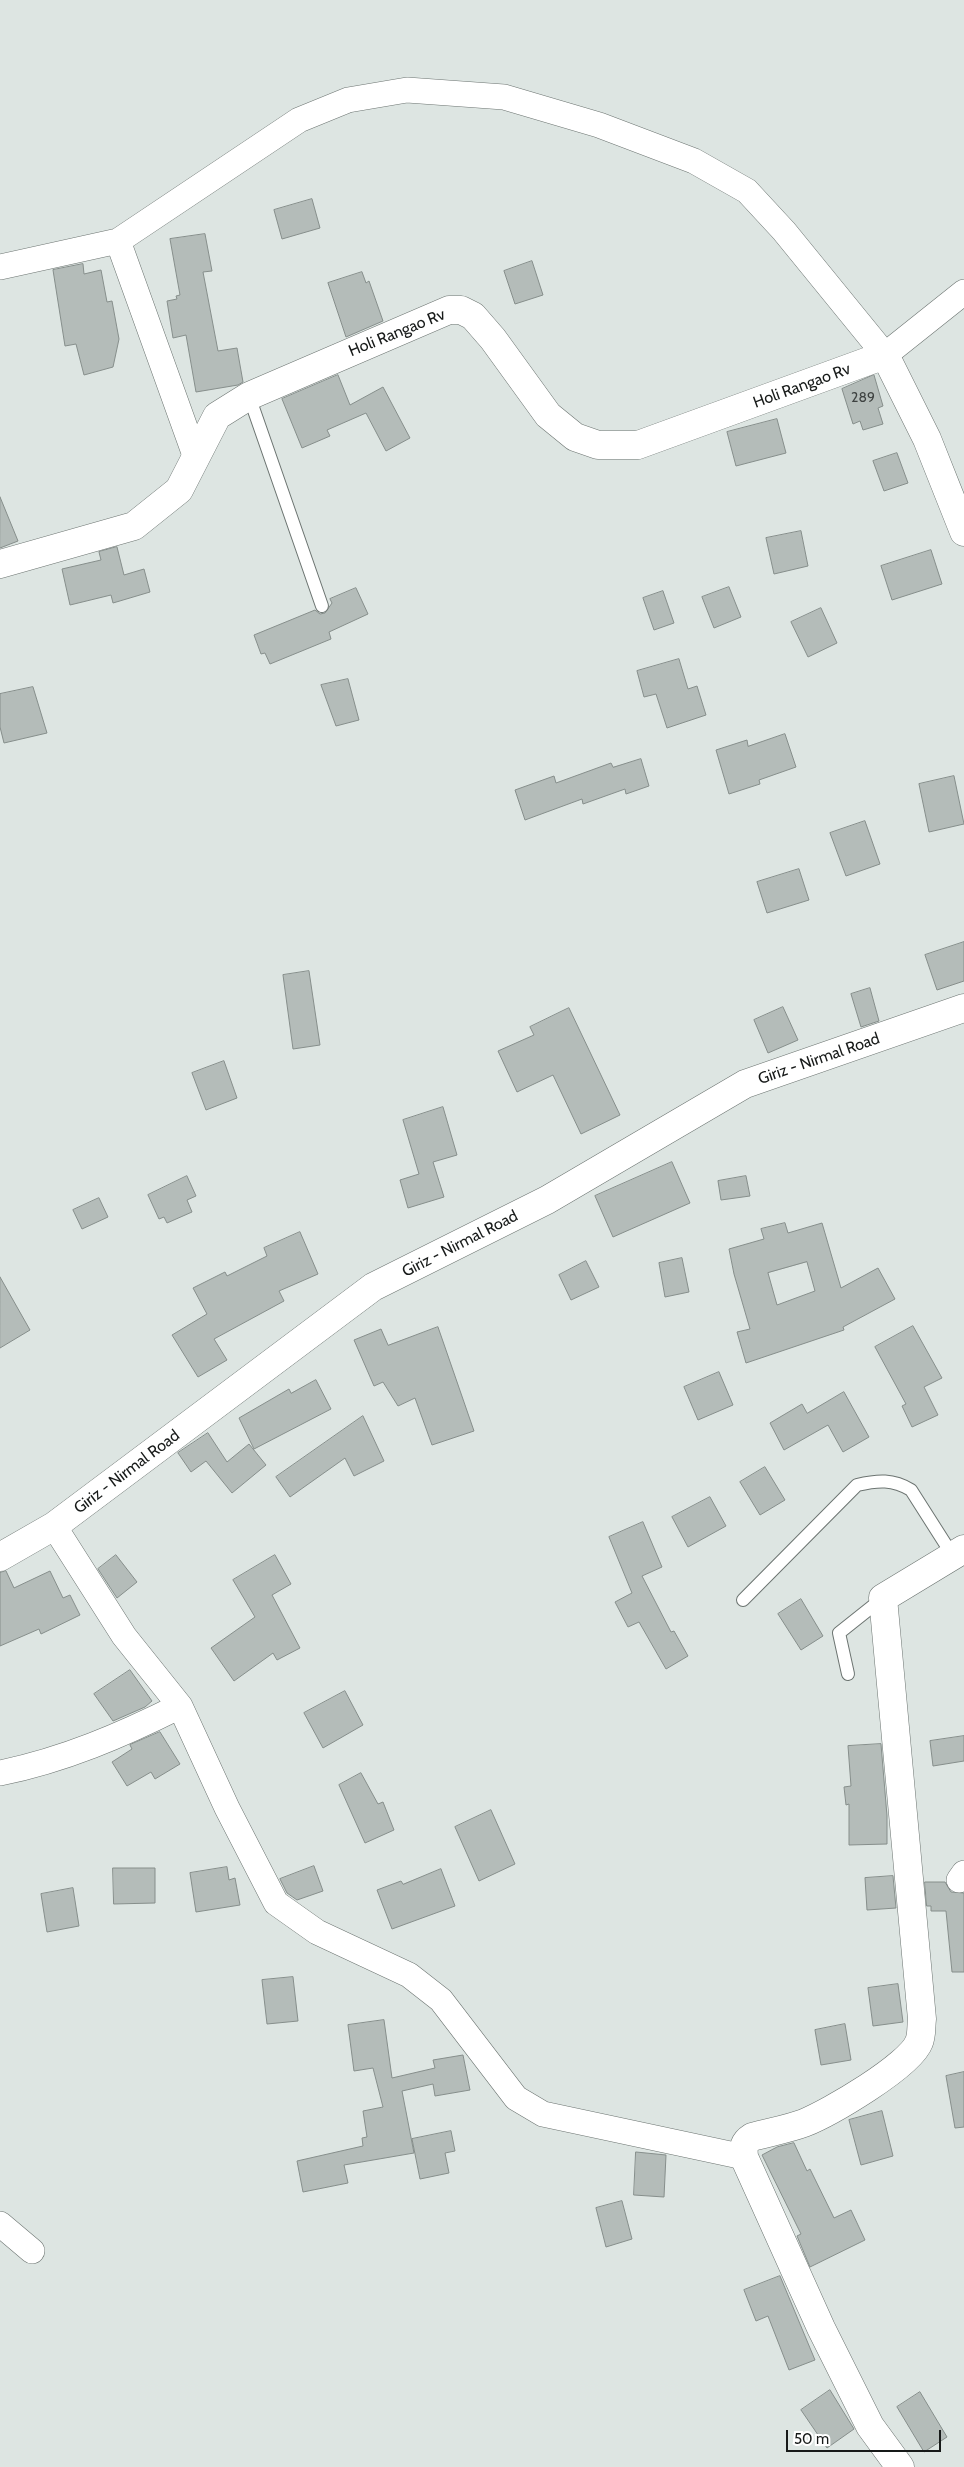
<!DOCTYPE html>
<html>
<head>
<meta charset="utf-8">
<style>
	body { margin:0 }
	#map { position:relative; width:964px; height:2467px; overflow:hidden; background:#dde5e2; font-family:Cabin,sans-serif }
	canvas { display:block }
	.scale { position:absolute; left:786px; top:2430px; width:155px; height:22px; box-sizing:border-box; border:2px solid #171a19; border-top:0; padding-left:6px; font-size:15px; line-height:18px; white-space:nowrap; color:#171a19; -webkit-text-stroke:4px #fff; paint-order:stroke }
</style>
</head>
<body>
<div id="map">
<canvas width="964" height="2467"></canvas>
<div class="scale">50 m</div>
</div>
<script>
const c = document.querySelector('canvas').getContext('2d');
c.lineJoin = 'round';
function fill(path, color) { c.fillStyle = color; c.fill(path, 'evenodd'); }
function trace(path, color, width, dash) { c.strokeStyle = color; c.lineWidth = width; c.lineCap = dash ? 'butt' : 'round'; c.setLineDash(dash || []); c.stroke(path); }
function label(font, color, halo, rows, align = 'center') {
  c.font = font + ' Cabin,sans-serif'; c.lineWidth = 4; c.setLineDash([]); c.textBaseline = 'middle'; c.strokeStyle = halo; c.fillStyle = color; for (const [text, x, y, turn = 0] of rows) {
    c.save(); c.translate(x, y); c.rotate((+turn || 0) * Math.PI / 180); c.textAlign = isNaN(turn) ? turn : align; if (halo) c.strokeText(text, 0, 0); c.fillText(text, 0, 0); c.restore();
  }
}
const building = new Path2D(`
	M312,199l8,29 -38,11 -8,-29z
	M205,234l7,37 -9,1 15,79 19,-3 6,34 -5,3 -42,7 -10,-57 -13,3 -6,-37 10,-2 -1,-3 4,-1 -10,-56z
	M532,261l11,34 -28,9 -11,-33z
	M83,264l1,10 17,-4 6,32 5,-1 7,38 -6,28 -29,8 -8,-31 -11,2 -12,-76z
	M362,272l4,11 3,-2 14,40 -37,16 -18,-54z
	M338,375l12,30 33,-18 27,51 -24,13 -20,-38 -39,17 3,6 -28,12 -20,-49z
	M874,375l9,31 -5,2 5,16 -20,6 -3,-9 -7,3 -11,-35z
	M777,419l9,34 -50,13 -9,-34z
	M897,453l11,30 -24,8 -11,-30z
	M0,497l18,44 -18,7z
	M801,531l7,35 -34,8 -8,-36z
	M117,547l7,28 20,-6 6,23 -37,11 -2,-8 -41,10 -8,-36 39,-9 -2,-8z
	M931,550l11,34 -50,16 -11,-34z
	M729,587l12,30 -27,11 -12,-31z
	M356,588l12,26 -39,18 2,7 -61,25 -5,-11 -4,1 -7,-19 61,-25 5,4 5,-1 7,-10 -2,-4z
	M663,591l11,32 -20,7 -11,-32z
	M821,608l16,35 -29,14 -17,-35z
	M679,659l9,30 9,-3 9,29 -39,13 -11,-34 -12,3 -7,-26z
	M348,679l11,41 -23,6 -15,-41z
	M33,687l14,46 -43,10 -4,-16v-33z
	M785,734l11,33 -37,13 1,4 -31,10 -13,-44 31,-10 1,6z
	M641,759l8,27 -23,8 -1,-5 -42,15 -1,-5 -57,21 -10,-30 39,-14 2,7 55,-20 2,4z
	M954,776l10,48 -35,8 -10,-48z
	M865,821l15,43 -34,12 -16,-43z
	M799,869l10,31 -42,13 -10,-31z
	M964,942v39l-27,9 -12,-35z
	M309,971l11,74 -27,4 -10,-74z
	M870,988l9,33 -18,6 -10,-33z
	M783,1007l15,33 -30,13 -14,-33z
	M569,1008l51,107 -39,19 -28,-59 -36,17 -19,-41 36,-16 -4,-8z
	M224,1061l13,37 -31,12 -14,-37z
	M443,1107l14,48 -24,7 11,35 -36,11 -8,-28 19,-6 -16,-54z
	M672,1162l18,41 -77,34 -18,-41z
	M187,1176l9,20 -9,4 5,12 -25,11 -3,-6 -5,2 -11,-24z
	M746,1176l4,20 -29,4 -3,-19z
	M99,1198l9,19 -26,12 -9,-19z
	M785,1223l3,10 34,-10 19,65 37,-20 17,31 -52,28 1,3 -98,33 -9,-31 13,-3 -16,-55 -5,-25 35,-10 -3,-10zM807,1262l8,29 -38,14 -9,-32z
	M300,1232l18,42 -39,17 5,10 -70,38 13,21 -29,17 -26,-42 35,-21 -14,-26 32,-16 2,4 40,-20 -3,-8z
	M682,1258l7,34 -24,5 -6,-34z
	M586,1261l13,26 -28,13 -12,-25z
	M0,1277l30,53 -30,18z
	M913,1326l29,52 -18,9 14,28 -26,12 -10,-21 4,-2 -31,-57z
	M438,1327l36,104 -42,14 -17,-47 -17,8 -15,-24 -9,4 -20,-46 27,-11 7,16z
	M719,1372l14,33 -35,15 -14,-33z
	M316,1380l15,29 -77,40 -15,-31 50,-29 2,4z
	M844,1392l25,45 -26,15 -15,-27 -44,25 -14,-27 32,-19 5,9z
	M363,1416l21,45 -30,15 -9,-18 -55,39 -14,-20z
	M208,1433l19,29 22,-18 17,21 -34,28 -26,-32 -15,11 -13,-19z
	M765,1467l20,33 -25,15 -20,-33z
	M710,1497l16,29 -38,21 -16,-30z
	M643,1522l19,45 -20,9 29,56 3,-1 14,25 -22,13 -27,-47 -11,5 -13,-25 17,-9 -23,-56z
	M116,1555l21,27 -20,16 -19,-29z
	M275,1555l16,29 -19,11 28,53 -23,12 -4,-7 -39,28 -23,-33 44,-31 -22,-37z
	M6,1571l8,17 36,-17 13,27 7,-3 10,20 -39,19 -2,-5 -39,17v-73z
	M801,1599l22,37 -22,14 -23,-36z
	M130,1670l22,31 -7,6 -32,14 -19,-27z
	M345,1691l18,34 -40,23 -19,-35z
	M160,1732l20,32 -25,15 -4,-7 -24,14 -15,-24 20,-13 -2,-4z
	M964,1736v25l-31,5 -3,-25z
	M881,1744l6,72v28l-38,1v-41l-3,1 -2,-18 7,-1 -3,-40z
	M361,1773l17,31 5,-2 11,28 -29,13 -26,-58z
	M491,1810l24,54 -36,17 -24,-54z
	M314,1866l9,25 -26,9 -10,-7 -7,-14z
	M227,1867l2,13 6,-2 5,27 -44,7 -6,-39z
	M113,1868h42v35l-41,1z
	M441,1869l14,37 -63,23 -15,-39 24,-9 2,3z
	M893,1876l3,32 -29,2 -2,-32z
	M925,1882h20l6,10 13,1v79h-12l-6,-61h-15v-5h-4z
	M73,1888l6,38 -32,6 -6,-38z
	M293,1977l5,44 -31,3 -5,-44z
	M898,1984l5,38 -30,4 -5,-38z
	M384,2020l8,58 43,-10 -2,-8 30,-5 7,35 -35,6 -2,-12 -31,7 12,62 -70,12 4,18 -45,9 -6,-31 66,-15 -1,-8 5,-1 -4,-26 20,-4 -10,-39 -19,3 -6,-46z
	M845,2024l6,36 -30,5 -6,-35z
	M964,2072v55l-9,1 -9,-52z
	M882,2111l11,45 -32,9 -12,-45z
	M451,2131l4,20 -10,2 4,20 -29,6 -8,-40z
	M794,2143l13,28 3,-2 24,49 17,-8 14,30 -55,27 -13,-31 4,-2 -39,-79 15,-8z
	M636,2152l30,3 -2,42 -30,-2z
	M622,2201l10,38 -26,8 -10,-39z
	M780,2276l35,84 -26,10 -21,-54 -12,5 -12,-31z
	M830,2390l24,39 -27,19 -26,-38z
	M920,2392l27,45 -23,15 -27,-45z`);
fill(building, '#b4bcb9');
trace(building, '#868e8b', 1);
const lane = new Path2D(`
	M249,396l73,210
	M743,1600l114,-115c21,-5 36,-6 54,5l42,66
	M848,1674l-9,-41 44,-35`);
const street = new Path2D(`
	M118,241l78,217
	M0,267l118,-26 181,-121 49,-20 59,-10 97,7 95,28 95,36 53,30 37,40 101,124 79,-63
	M54,1526l70,110 56,70 47,102 49,95 41,29 92,43 32,25 75,98 27,16 201,43
	M0,1773c64,-13 122,-38 180,-67
	M959,1880l5,-7
	M0,2224l32,27`);
const secondary = new Path2D(`
	M0,564l134,-38 45,-36 38,-74 32,-20 200,-86h12l12,6 20,23 55,76 27,22 23,8h40l247,-90 42,84 37,93
	M0,1557l54,-31 319,-239 174,-87 198,-116 219,-76
	M900,2467l-30,-41 -49,-98 -77,-171c-1,-10 0,-15 8,-20 18,-5 36,-8 52,-14 25,-10 106,-57 115,-81 3,-7 2,-16 3,-23l-39,-421 81,-49`);
trace(lane, '#6c7471', 14);
trace(street, '#6c7471', 26);
trace(secondary, '#6c7471', 29);
trace(lane, '#fff', 12);
trace(street, '#fff', 25);
trace(secondary, '#fff', 28);
label('14px', '#3e4241', null, [
	["289",863,398]
]);
label('16px', '#171a19', '#fff', [
	["Holi Rangao Rv",397,333,-22],
	["Holi Rangao Rv",802,386,-20],
	["Giriz - Nirmal Road",819,1059,-19],
	["Giriz - Nirmal Road",460,1244,-27],
	["Giriz - Nirmal Road",127,1472,-37]
]);
</script>
</body>
</html>
